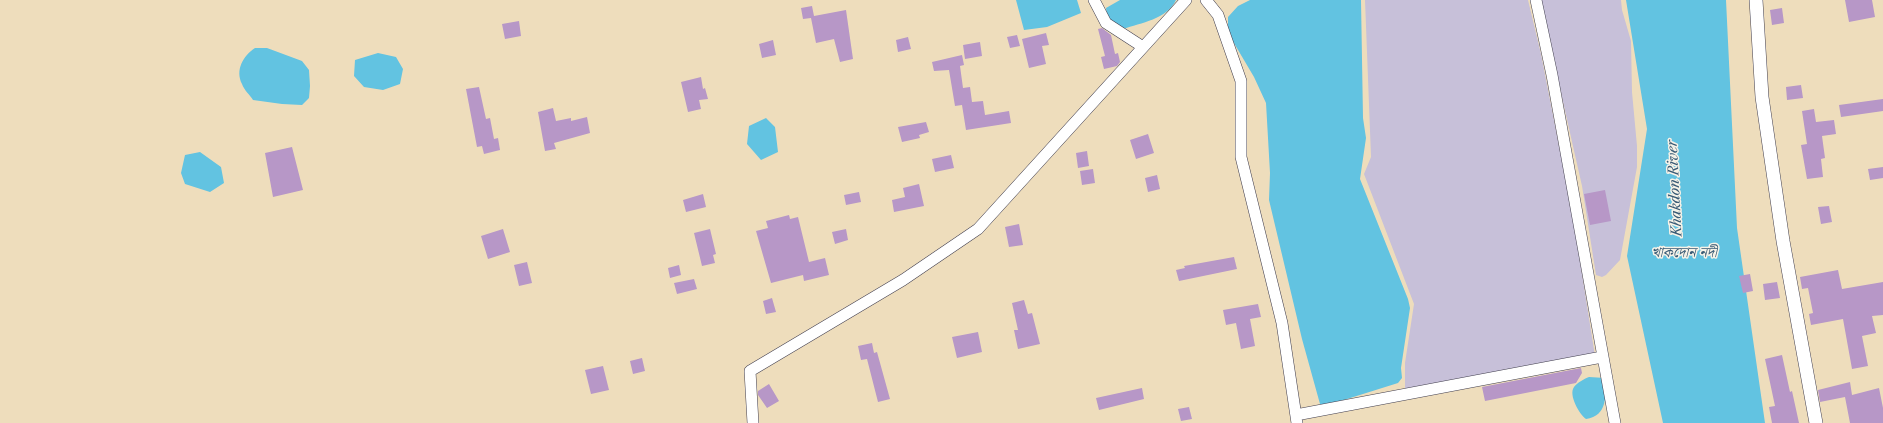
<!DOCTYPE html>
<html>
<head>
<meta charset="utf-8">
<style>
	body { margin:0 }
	canvas { display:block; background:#eeddbc }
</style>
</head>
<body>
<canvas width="1883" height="423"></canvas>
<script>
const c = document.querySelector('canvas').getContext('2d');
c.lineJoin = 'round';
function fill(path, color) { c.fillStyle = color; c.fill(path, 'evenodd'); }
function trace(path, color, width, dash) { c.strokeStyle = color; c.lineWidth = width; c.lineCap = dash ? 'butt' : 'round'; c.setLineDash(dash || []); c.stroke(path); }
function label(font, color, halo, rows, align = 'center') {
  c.font = font + ' "Libre Caslon Text","Noto Serif Bengali",serif'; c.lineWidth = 3; c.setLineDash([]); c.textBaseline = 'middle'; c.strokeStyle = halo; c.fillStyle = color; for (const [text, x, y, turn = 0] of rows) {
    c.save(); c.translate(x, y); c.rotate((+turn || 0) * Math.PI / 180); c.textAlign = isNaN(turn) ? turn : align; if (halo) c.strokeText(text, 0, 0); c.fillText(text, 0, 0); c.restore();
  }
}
fill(new Path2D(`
	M1365,0h163l13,54 32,163 22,139 -190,38v-31l9,-59 -50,-130 7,-17z
	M1540,0h81l1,10 9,31 1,51 5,54v21l-17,93 -14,15 -4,2 -6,-2 -14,-89z`), '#c7c0d9');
fill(new Path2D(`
	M1016,0h61l4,13 -34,14 -23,3z
	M1120,0h56c-9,19 -35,23 -53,29l-16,-12 -1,-9z
	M1250,0h111l2,118 3,20 -6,41 48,120 2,9 -9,60 1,10 -4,5 -70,22 -8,-1 -18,-65 -33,-139 1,-27 -4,-70 -12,-26 -26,-44v-16l10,-11z
	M1626,0h100l11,228 28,195h-102l-36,-167 20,-127z
	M255,48h12l35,13 7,9 1,16 -1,12 -7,7 -20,-1 -29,-4c-3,-5 -9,-10 -11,-16 -7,-14 1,-28 13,-36z
	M378,53l18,4 7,12 -3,15 -17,6 -19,-3 -10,-11 1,-16z
	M766,118l9,9 3,25 -17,8 -14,-16 2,-18z
	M200,152l21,15 3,16 -14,9 -25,-8 -4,-11 4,-18z
	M1589,377l16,1c1,17 3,38 -19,41 -6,-4 -18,-24 -12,-32 3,-4 10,-8 15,-10z`), '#62c3e1');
fill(new Path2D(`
	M1845,0h27l3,17 -26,5z
	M812,6l2,10 32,-6 7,49 -13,3 -6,-23 -18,4 -5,-25 -8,1 -2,-11z
	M1782,8l2,15 -12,2 -2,-15z
	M519,21l2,15 -16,3 -3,-15z
	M1102,28l9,7 4,19 3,-1 2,9 -3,4 -13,3 -3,-12 4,-1 -7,-27z
	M1046,33l3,12 -7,1 4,18 -17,4 -7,-29z
	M1017,35l3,11 -10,2 -3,-11z
	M908,37l3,12 -13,3 -2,-12z
	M773,40l3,15 -14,3 -3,-14z
	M980,42l2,14 -17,3 -2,-14z
	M962,55l2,10 -4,1 3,22 7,-1 2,15 11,-1 2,14 24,-4 2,12 -45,7 -4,-25 -7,1 -6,-36 -15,1 -2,-9z
	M701,77l2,12 2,-1 3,11 -9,1 2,9 -13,3 -7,-30z
	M1801,85l2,13 -16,2 -1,-13z
	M479,87l7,32 4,-1 4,21 4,-1 2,12 -16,4 -2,-8 -5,1 -11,-58z
	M1883,99v12l-42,6 -2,-12z
	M553,108l3,13 15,-3v3l16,-4 3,16 -36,10 2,6 -11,2 -7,-39z
	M1814,109l2,13 18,-2 2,14 -14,2 3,22 -4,1 2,18 -16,2 -6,-34 6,-1 -5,-33z
	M926,122l3,10 -10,3 1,3 -18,4 -4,-15z
	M1148,134l6,19 -18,6 -6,-19z
	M292,147l11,43 -30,7 -8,-44z
	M1087,151l2,15 -11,2 -2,-15z
	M951,155l3,13 -19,4 -3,-13z
	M1883,167v11l-13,2 -2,-11z
	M1093,169l2,14 -13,2 -2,-14z
	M1157,175l3,14 -12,3 -3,-14z
	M919,184l5,22 -30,6 -2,-12 13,-3 -2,-9z
	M1605,190l6,31 -21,4 -6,-31z
	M859,192l2,10 -15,3 -2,-10z
	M703,194l3,13 -20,5 -3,-12z
	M1829,206l3,16 -11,2 -3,-17z
	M789,215l1,4 8,-2 11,45 16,-4 4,17 -25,6 -1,-6 -32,8 -15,-52 12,-3 -2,-7z
	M1019,224l4,21 -14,2 -4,-20z
	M503,229l7,23 -22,7 -7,-23z
	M710,229l6,25 -3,1 2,8 -13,3 -8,-33z
	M846,229l2,11 -13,4 -3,-12z
	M1234,257l3,12 -58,12 -3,-11 9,-2 -1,-2z
	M527,262l5,21 -13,3 -5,-21z
	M679,265l2,10 -11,3 -2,-10z
	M1838,270l4,19 41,-7v33l-11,1 4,17 -14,3 6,30 -16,3 -9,-50 -32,6 -2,-11 4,-1 -5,-25 -6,1 -2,-12z
	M1750,274l3,17 -10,2 -4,-17z
	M694,279l3,10 -20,5 -3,-11z
	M1777,282l3,16 -15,2 -2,-16z
	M772,298l4,14 -10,2 -3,-13z
	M1024,300l4,14 4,-1 8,31 -22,5 -4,-19h4l-6,-27z
	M1258,304l3,13 -11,2 5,27 -14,3 -5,-26 -10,2 -3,-15z
	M978,332l4,20 -25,6 -5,-21z
	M872,343l2,10 3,-1 13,47 -12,3 -11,-43 -6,1 -3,-14z
	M1782,355l8,37 2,-1 7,32h-27l-3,-16 6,-1 -10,-47z
	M642,358l3,13 -12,3 -3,-13z
	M603,366l6,24 -18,4 -6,-24z
	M1581,368l1,5 -6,10 -91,18 -3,-14z
	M1850,382l2,13 27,-7 4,20v15h-33l-5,-26 -25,5 -2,-12z
	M769,384l10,17 -12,7 -9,-13v-4z
	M1142,388l2,11 -45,11 -3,-12z
	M1189,407l3,12 -11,2 -3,-12z`), '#b797c7');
const minor = new Path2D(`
	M1094,0l12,23 37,24
	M1206,0l12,15 23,66v76l41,166 15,100
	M1536,0l16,75 63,348
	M1296,415l306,-58
	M753,423l-3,-52 153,-91 75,-51 208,-229`);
const tertiary = new Path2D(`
	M1756,0l6,97 21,144 33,182`);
trace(minor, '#413e4e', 12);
trace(tertiary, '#413e4e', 14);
trace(minor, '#fff', 11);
trace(tertiary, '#fff', 13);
label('italic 14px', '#385a75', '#f7f3e8', [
	["Khakdon River",1675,188,-93],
	["খাকদোন নদী",1684,253]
]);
</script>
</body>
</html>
